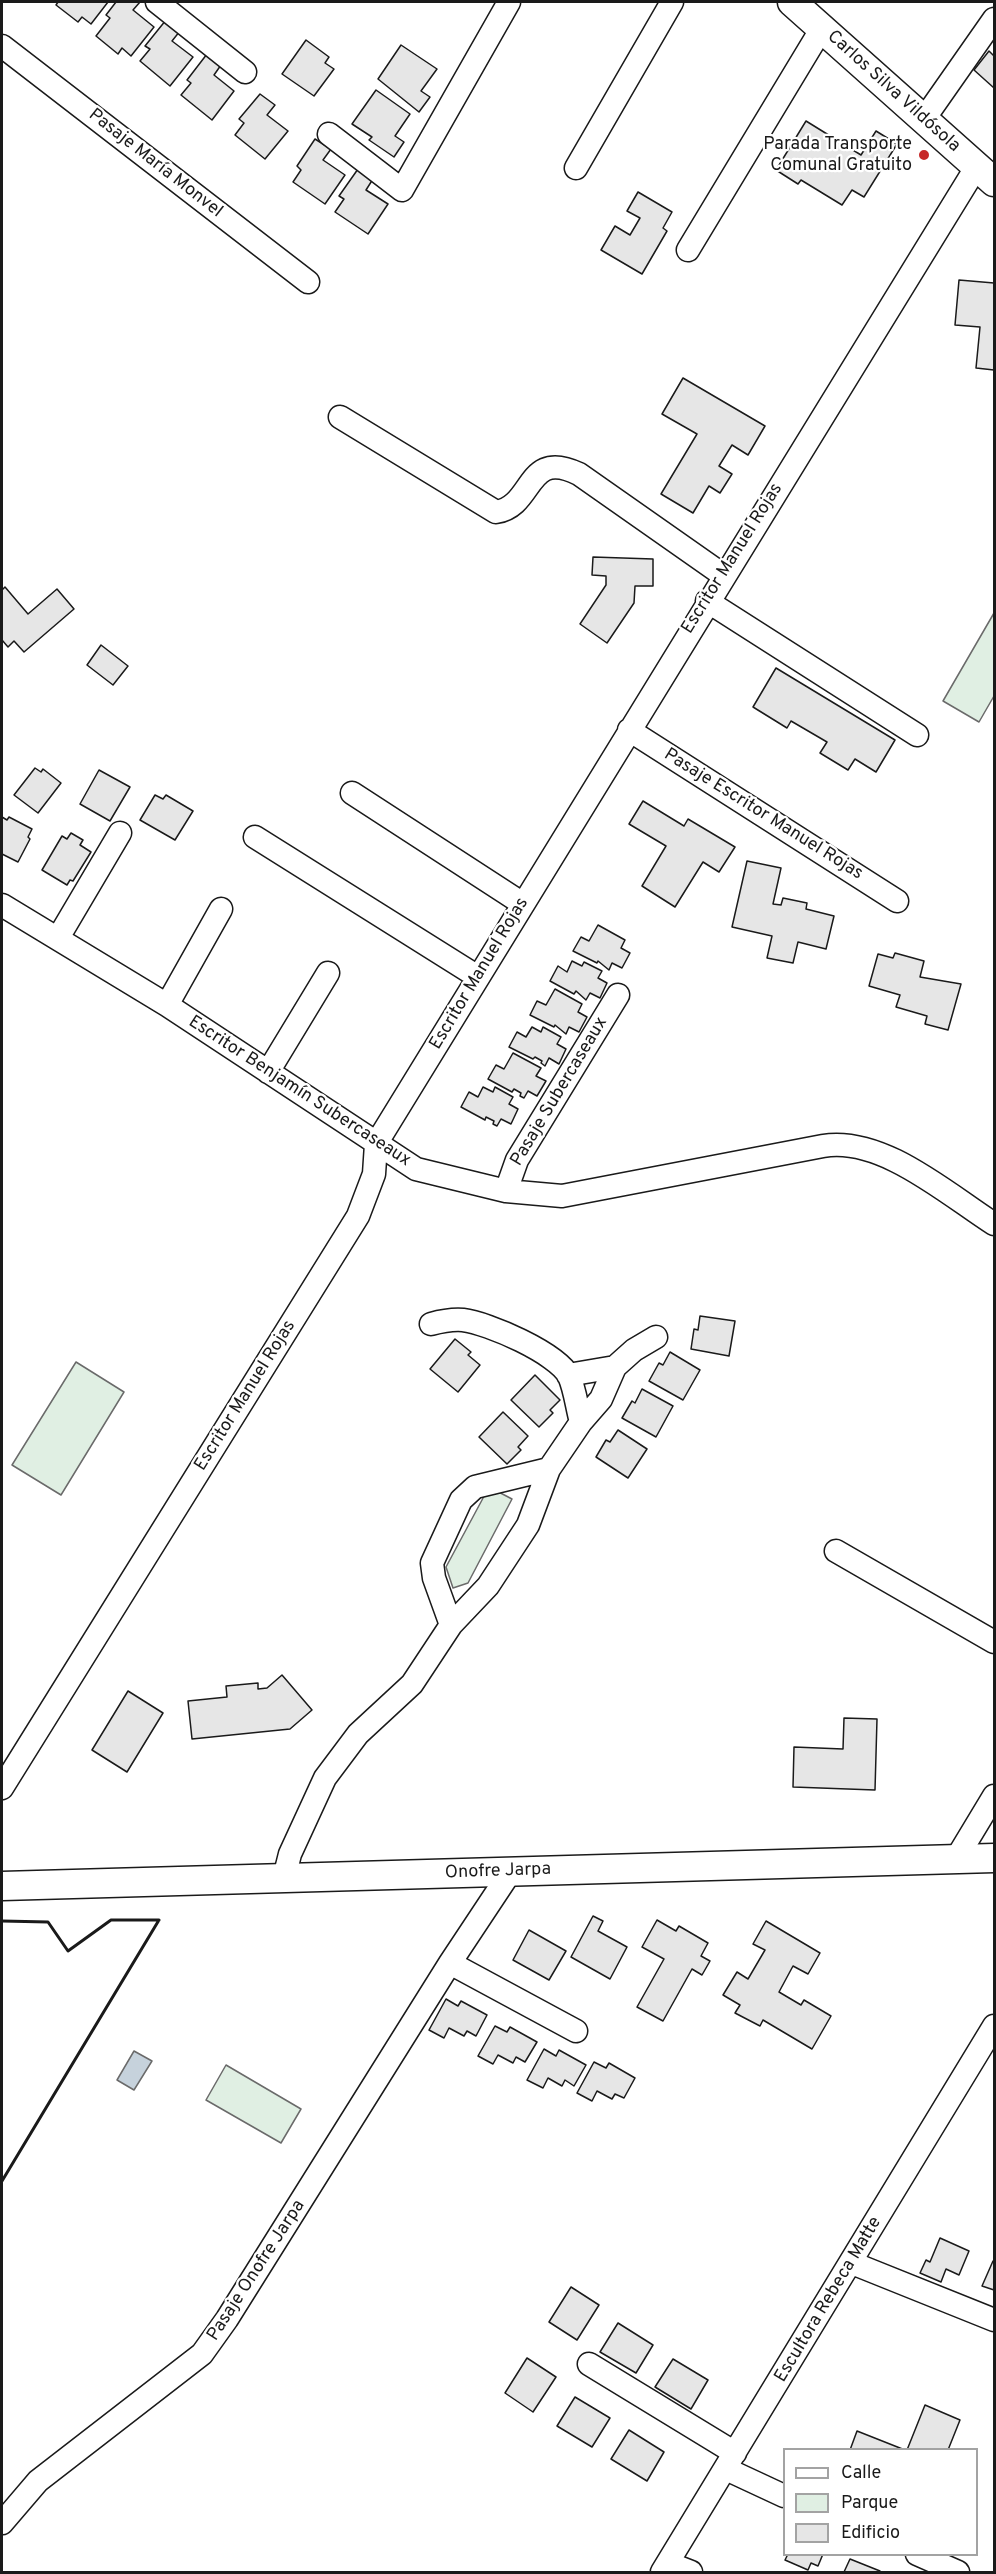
<!DOCTYPE html>
<html>
<head>
<meta charset="utf-8">
<style>
	body { margin:0 }
	#map { position:relative; width:996px; height:2574px; overflow:hidden; background:#fff; font-family:Overpass,sans-serif }
	canvas { display:block }
	.frame { position:absolute; inset:0; border:3px solid #1a1a1a; pointer-events:none }
	.legend { position:absolute; left:783px; top:2448px; width:195px; height:108px; box-sizing:border-box; background:#fff; border:2px solid #a3a3a3; margin:0; padding:8px 10px; list-style:none; font-size:18px; color:#1a1a1a }
	.legend li { display:flex; align-items:center; gap:12px; height:30px }
	.legend b { width:30px; border:2px solid #a3a3a3 }
</style>
</head>
<body>
<div id="map">
<canvas width="996" height="2574"></canvas>
<div class="frame"></div>
<ul class="legend">
<li><b style="height:8px;background:#fff"></b>Calle</li>
<li><b style="height:16px;background:#e0efe3"></b>Parque</li>
<li><b style="height:16px;background:#e6e6e6"></b>Edificio</li>
</ul>
</div>
<script>
const c = document.querySelector('canvas').getContext('2d');
c.lineJoin = 'round';
function fill(path, color) { c.fillStyle = color; c.fill(path, 'evenodd'); }
function trace(path, color, width, dash) { c.strokeStyle = color; c.lineWidth = width; c.lineCap = dash ? 'butt' : 'round'; c.setLineDash(dash || []); c.stroke(path); }
function label(font, color, halo, rows, align = 'center') {
  c.font = font + ' Overpass,sans-serif'; c.lineWidth = 4.5; c.setLineDash([]); c.textBaseline = 'middle'; c.strokeStyle = halo; c.fillStyle = color; for (const [text, x, y, turn = 0] of rows) {
    c.save(); c.translate(x, y); c.rotate((+turn || 0) * Math.PI / 180); c.textAlign = isNaN(turn) ? turn : align; if (halo) c.strokeText(text, 0, 0); c.fillText(text, 0, 0); c.restore();
  }
}
const green = new Path2D(`
	M994,613v83l-15,26 -36,-21z
	M76,1362l48,30 -63,103 -49,-30z
	M489,1487l23,12 -44,84 -15,5 -7,-21z
	M226,2065l75,44 -20,34 -75,-43z`);
fill(green, '#e0efe3');
trace(green, '#6a6a6a', 1.5);
const water = new Path2D(`
	M134,2051l18,10 -18,29 -17,-10z`);
fill(water, '#c6d2dc');
trace(water, '#6a6a6a', 1.5);
const building = new Path2D(`
	M58,2h50l-17,22 -9,-7 -4,5 -22,-17z
	M116,2h24l-7,8 21,17 -23,29 -9,-8 -4,6 -22,-18 14,-18 -4,-3z
	M166,20l14,11 -8,10 21,16 -23,29 -30,-25 10,-12 -5,-3z
	M306,40l23,17 -4,6 9,6 -20,27 -32,-22z
	M401,45l36,24 -16,22 9,6 -11,15 -41,-33z
	M989,51l5,5v32l-20,-18z
	M207,54l14,11 -7,10 20,16 -22,29 -31,-25 10,-12 -4,-3z
	M376,90l34,24 -15,22 9,6 -10,15 -25,-17 3,-3 -20,-13z
	M260,94l15,11 -8,10 21,16 -23,28 -30,-24 9,-12 -5,-4z
	M806,121l55,34 15,-24 21,13 -33,53 -12,-7 -10,15 -41,-25 -3,4 -22,-14z
	M315,139l16,10 -8,11 22,15 -20,29 -32,-22 8,-12 -4,-4z
	M358,169l15,10 -7,11 22,14 -20,30 -33,-22 9,-13 -5,-3z
	M638,192l34,20 -9,16 4,3 -25,43 -41,-24 14,-24 15,9 10,-17 -13,-7z
	M959,280l35,3v87l-18,-2 4,-41 -25,-2z
	M683,378l82,48 -17,29 -16,-10 -13,21 13,8 -12,19 -11,-7 -16,27 -32,-19 36,-60 -35,-20z
	M593,557l60,2v27h-18l-1,17 -27,40 -27,-19 26,-39v-9l-14,-1z
	M5,587l23,27 29,-25 17,20 -50,43 -10,-11 -6,6 -6,-7v-50z
	M101,645l27,21 -15,19 -26,-20z
	M776,668l119,72 -19,32 -21,-13 -7,11 -28,-17 7,-11 -36,-21 -4,7 -34,-21z
	M35,768l6,4 2,-3 18,14 -23,30 -24,-18z
	M99,770l31,17 -20,34 -30,-17z
	M155,795l8,4 3,-4 27,16 -18,29 -35,-20z
	M643,801l41,25 4,-7 47,28 -16,25 -16,-10 -28,45 -33,-21 24,-40 -37,-22z
	M2,817l5,3 2,-3 23,12 -4,8 2,2 -12,23 -16,-8z
	M71,833l12,7 -3,5 11,7 -18,29 -3,-1 -3,5 -25,-15 20,-34 5,3z
	M747,861l34,7 -8,36 8,1 2,-7 24,5 -1,6 28,7 -8,33 -28,-7 -5,21 -26,-5 5,-22 -40,-9z
	M598,925l27,15 -4,8 9,5 -8,15 -10,-5 -3,7 -11,-9 -1,2 -24,-12 8,-14 8,4z
	M895,953l29,8 -4,16 41,7 -13,46 -23,-6 2,-8 -31,-9 4,-12 -31,-9 9,-32 15,4z
	M572,961l10,5 2,-4 18,9 -4,7 9,5 -7,15 -10,-5 -4,7 -10,-9 -2,3 -24,-13 8,-15 9,6z
	M555,989l27,15 -4,8 9,5 -8,15 -10,-5 -3,7 -11,-9 -1,2 -24,-12 7,-14 9,4z
	M532,1027l9,5 2,-5 18,10 -4,7 9,5 -7,15 -10,-6 -4,8 -4,-3 1,-2 -7,-4 -2,2 -24,-12 8,-15 9,5z
	M513,1053l28,15 -5,8 10,5 -9,15 -9,-5 -4,7 -4,-2 1,-3 -7,-4 -2,3 -24,-13 8,-14 8,4z
	M483,1087l10,5 2,-5 18,10 -4,7 9,5 -7,15 -10,-5 -4,7 -4,-2 1,-3 -8,-4 -1,3 -24,-13 8,-15 9,5z
	M700,1316l35,5 -6,35 -38,-7 3,-20 4,1z
	M455,1339l16,13 -3,3 12,10 -22,27 -28,-23z
	M670,1352l30,18 -17,30 -34,-19 10,-18 4,2z
	M535,1375l25,25 -10,10 3,3 -14,14 -28,-27z
	M642,1389l31,17 -17,31 -34,-19 10,-17 3,2z
	M503,1412l25,24 -10,11 3,3 -14,14 -28,-27z
	M618,1430l29,19 -19,29 -32,-21 10,-17 4,2z
	M282,1675l30,35 -22,19 -98,10 -4,-38 39,-4 -1,-11 32,-3v6l9,-1z
	M128,1691l35,22 -36,59 -35,-22z
	M844,1718l33,1 -2,71 -82,-3 1,-40 49,2z
	M593,1916l10,5 -5,10 29,16 -17,32 -39,-22z
	M657,1920l19,11 3,-5 29,17 -7,13 9,5 -8,14 -10,-6 -29,52 -26,-14 27,-48 -22,-12z
	M766,1921l54,32 -12,21 -15,-8 -14,26 22,13 3,-5 27,16 -19,33 -49,-29 -3,6 -25,-13 5,-8 -17,-10 14,-23 11,7 17,-29 -12,-6z
	M529,1930l37,21 -17,29 -36,-20z
	M446,1999l12,7 3,-5 26,14 -11,21 -9,-5 -3,5 -15,-8 -5,10 -15,-8z
	M495,2026l12,6 3,-5 27,15 -12,20 -9,-5 -3,6 -15,-8 -5,9 -15,-8z
	M544,2049l12,7 3,-6 27,15 -12,21 -9,-6 -3,6 -14,-8 -5,10 -16,-8z
	M594,2062l12,6 3,-5 26,15 -11,20 -9,-4 -3,5 -15,-8 -5,10 -15,-8z
	M940,2238l29,13 -10,24 -13,-6 -5,13 -21,-9 6,-13 4,2z
	M993,2261l1,1v28l-12,-4z
	M571,2287l28,18 -22,35 -28,-18z
	M618,2323l35,22 -17,28 -36,-21z
	M527,2358l29,19 -23,35 -28,-19z
	M673,2359l35,21 -17,29 -36,-22z
	M575,2397l35,21 -18,29 -35,-21z
	M925,2405l35,15 -12,30h-41z
	M629,2430l35,22 -17,29 -36,-22z
	M857,2431l48,19h-55z
	M788,2554h35l-5,12 -7,-3 -3,7 -23,-10z
	M850,2559l30,12 -1,1h-35z`);
fill(building, '#e6e6e6');
trace(building, '#1a1a1a', 1.5);
const minor = new Path2D(`
	M157,2l88,70
	M2,46l306,236
	M924,119l70,-100
	M329,134l73,56 107,-188
	M576,168l96,-166
	M688,250l134,-222
	M340,417l156,95c39,-6 29,-64 83,-38l144,101
	M707,601l210,134
	M629,730l268,171
	M352,793l171,111
	M255,837l223,140
	M2,905l165,100 249,164 90,22 56,5 261,-50c59,-10 124,48 171,78
	M58,938l62,-105
	M167,1005l54,-96
	M268,1072l60,-99
	M506,1191l11,-31 101,-165
	M431,1324c11,-3 20,-5 32,-4 25,3 94,33 106,56 6,13 8,32 12,46
	M568,1375l47,-8
	M836,1551l158,91
	M451,1625l-17,-47 -2,-15 29,-63 14,-13 74,-18
	M2,1788l356,-572 16,-42 2,-30 601,-978
	M956,1859l38,-63
	M284,1878l6,-24 35,-76 33,-44 54,-50 39,-59 37,-39 40,-61 21,-56 32,-47 20,-23 14,-32 19,-17 22,-13
	M450,1963l126,68
	M852,2263l142,57
	M589,2364l146,89
	M726,2469l58,27
	M2,2523l36,-42 164,-127 25,-35 223,-356 61,-92
	M917,2554l41,18
	M668,2563l23,9
	M662,2572l332,-546`);
const tertiary = new Path2D(`
	M792,2l202,180
	M2,1886l992,-28`);
trace(minor, '#1a1a1a', 25);
trace(tertiary, '#1a1a1a', 31);
trace(minor, '#fff', 22);
trace(tertiary, '#fff', 28);
trace(new Path2D(`
	M2,1921l46,1 20,29 43,-31h48
	M2,2181l157,-261`), '#1a1a1a', 3);
for (const [x, y, r, color] of [
	[924,155,6,"#c62828"]
]) { const dot = new Path2D(); dot.arc(x, y, r, 0, 2 * Math.PI); c.fillStyle = color; c.fill(dot); trace(dot, '#fff', 2); }
label('18px', '#1a1a1a', '#fff', [
	["Carlos Silva Vildósola",893,92,42],
	["Pasaje María Monvel",155,164,38],
	["Escritor Manuel Rojas",733,559,-58],
	["Pasaje Escritor Manuel Rojas",763,815,32],
	["Escritor Manuel Rojas",480,974,-59],
	["Escritor Benjamín Subercaseaux",299,1092,33],
	["Pasaje Subercaseaux",560,1092,-59],
	["Escritor Manuel Rojas",246,1396,-58],
	["Onofre Jarpa",498,1872,-2],
	["Pasaje Onofre Jarpa",257,2271,-57],
	["Escultora Rebeca Matte",829,2300,-59]
]);
label('18px', '#1a1a1a', '#fff', [
	["Parada Transporte",912,145],
	["Comunal Gratuito",912,166]
], 'right');
</script>
</body>
</html>
